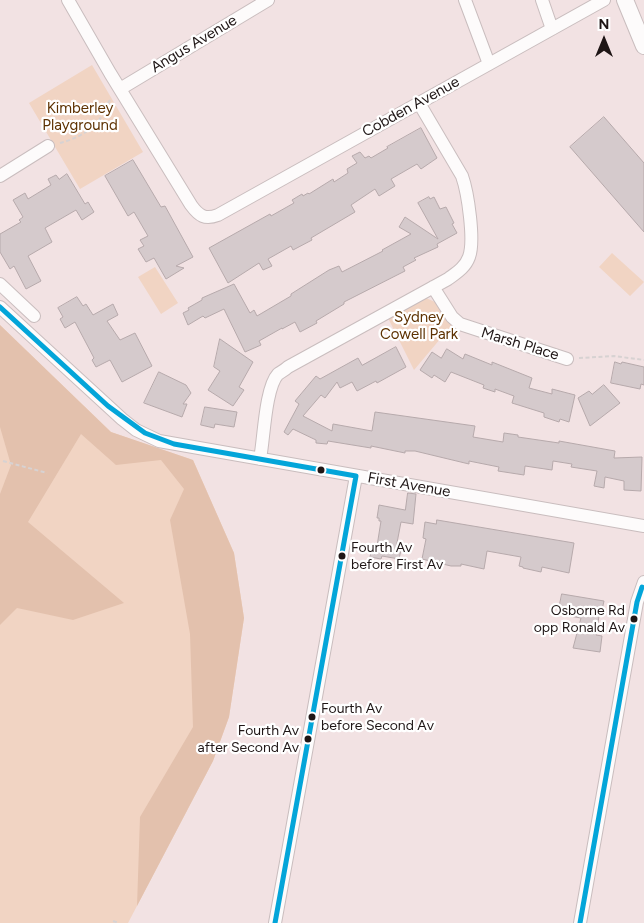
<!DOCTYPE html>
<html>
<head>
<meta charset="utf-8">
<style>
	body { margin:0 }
	#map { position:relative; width:644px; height:923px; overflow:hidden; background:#f2e2e3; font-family:Figtree,sans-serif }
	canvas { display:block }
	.north { position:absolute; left:579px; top:15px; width:50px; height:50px; -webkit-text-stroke:4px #fff; paint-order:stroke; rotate:0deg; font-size:14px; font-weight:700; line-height:20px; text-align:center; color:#1f1616 }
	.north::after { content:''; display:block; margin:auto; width:18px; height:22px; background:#1f1616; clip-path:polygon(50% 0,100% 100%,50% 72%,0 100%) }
</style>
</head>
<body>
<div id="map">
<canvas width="644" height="923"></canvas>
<div class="north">N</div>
</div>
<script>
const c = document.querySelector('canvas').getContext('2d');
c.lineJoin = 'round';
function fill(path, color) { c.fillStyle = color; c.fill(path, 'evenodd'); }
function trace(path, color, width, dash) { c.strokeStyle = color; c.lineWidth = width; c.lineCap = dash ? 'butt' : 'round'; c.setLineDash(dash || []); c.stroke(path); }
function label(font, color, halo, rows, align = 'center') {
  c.font = font + ' Figtree,sans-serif'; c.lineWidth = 4.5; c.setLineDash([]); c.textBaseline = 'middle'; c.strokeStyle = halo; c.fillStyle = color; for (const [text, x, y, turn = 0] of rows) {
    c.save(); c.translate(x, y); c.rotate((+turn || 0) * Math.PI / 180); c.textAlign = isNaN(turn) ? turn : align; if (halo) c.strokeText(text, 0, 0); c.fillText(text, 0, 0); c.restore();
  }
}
fill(new Path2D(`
	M92,65l51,87 -63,37 -51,-86z
	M612,253l32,29 -14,14 -31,-29z
	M155,267l23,36 -17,11 -23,-37z
	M426,298l9,4 17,23 -38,45 -26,-52 33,-19z
	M0,325l111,107 82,28 41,93 10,65 -15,99 -16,44 -85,162h-128z`), '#f1d4c3');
fill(new Path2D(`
	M0,325l111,107 82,28 41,93 10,65 -15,99 -16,44 -76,145 3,-89 53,-90 -3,-93 -20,-114 14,-31 -23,-29 -45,5 -35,-31 -53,88 96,81 -51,17 -56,-12 -17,17v-131l11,-29 -11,-38z`), '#e3c1ad');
const building = new Path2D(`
	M604,117l40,46v69l-74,-85z
	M421,128l16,30 -16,11 -4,-5 -26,15 4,7 -16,10 -4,-7 -24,16 4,7 -44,26 1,2 -19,10 -2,-4 -23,13 4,7 -9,4 -4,-7 -31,20 -19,-35 61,-34 1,2 23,-13 -2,-3 10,-6 1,2 5,-3 1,1 24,-15 1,3 14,-9 -1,-4 10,-6 -5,-7 8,-4 5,6 4,-2 2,2 17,-10 -1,-1z
	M133,160l28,47 4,-1 28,51 -17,9 8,2 -18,11 -12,-21 -8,4 -8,-13 6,-3 -4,-6 8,-4 -14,-24 -6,4 -23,-40z
	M67,174l18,30 3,-2 6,10 -12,8 -6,-10 -31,18 7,14 -24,14 13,25 -15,8 -12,-23 -4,3 -10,-17v-18l21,-12 -2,-2 4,-3 -10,-17 12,-7 3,6 23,-14 -3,-6 8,-4 3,4z
	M429,197l1,2 4,-2 6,12 6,-2 8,16 -2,1 5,9 -20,11 1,3 -24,11 2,2 -13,7 2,4 -61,31v2l-28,17 1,2 -17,9 -5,-10 -13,7v-1l-23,13 2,4 -16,7 -21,-43 -19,9 -2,-2 -15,9 -5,-12 6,-3 -1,-2 14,-8v-2l32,-14 16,29 4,-3 3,6 34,-20v-2l38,-24 10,-4 3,6 41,-21 -1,-1 29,-16 -12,-7 6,-10 33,22 -20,-36z
	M77,297l6,9 3,-2 7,11 20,-11 5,11 -11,6 13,19 15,-7 17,33 -30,16 -12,-22 -14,7 -4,-7 2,-2 -19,-36 -10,6 -5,-9 3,-2 -5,-9z
	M220,339l33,23 -14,25 5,3 -11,16 -25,-16 12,-19 -6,-4z
	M396,347l10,20 -29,16 -1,-2 -19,10 -5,-9 -12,6 -3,-6 -12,16 -4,-3 -18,21 29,15 1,-7 39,7 3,-19 100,14 -2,11 30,5 1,-9 14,2v2l41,6v-2l56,10 -1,7 28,-1 -1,34 -17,-1v-9l-19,-4 -1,11 -10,-2 3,-15 -26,-4 1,-3 -19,-3 -1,9 -27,-4 -1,9 -26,-4 1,-4 -30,-6v3l-54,-13h-10v2l-34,-7v2l-43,-7 -1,3 -11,-1v-3l-23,-11 -5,6 -4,-3 15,-28 -4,-3 21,-25 4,3 38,-21 4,7z
	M447,349l16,10 2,-5 27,11v-3l40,16 -3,10 23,6v-5l23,6 -6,27 -9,-3 -1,3 -15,-5v-4l-32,-10 2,-7 -19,-7v3l-12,-4 1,-3 -33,-13 -6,10 -11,-7 -2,3 -12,-8 12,-18 9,6z
	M615,362l6,2 1,-2 22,5v18l-3,-1 -1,5 -29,-6z
	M159,372l27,13 5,8 -8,11h4l-5,13 -38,-14z
	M604,385l16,18 -30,23 -12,-28 11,-7 3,3z
	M205,407l32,5 -3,15 -19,-3 -1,4 -13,-3z
	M408,493l8,1 -3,30 -12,-2 -5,26 5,2 -2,9 -17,-3 -1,3 -11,-2 2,-12 5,1 4,-25h-2v-3h-2l2,-13 26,5z
	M437,520l137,23 -5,30 -27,-6 -1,5 -18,-4v-1l-4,-1 2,-9 -34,-6 -3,18 -23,-5v2h-10l-29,-7 4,-20 -3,-1 2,-16 11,2z
	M562,594l42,7 -2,9h-2l-4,25 6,1 -2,16 -27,-4 8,-30 -23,-4z`);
fill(building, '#d5cacc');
trace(building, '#b6a9ab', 1);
const minor = new Path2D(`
	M68,0l42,73 81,132c8,11 14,15 27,10l386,-215
	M465,0l24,64
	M542,0l10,29
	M120,89l148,-89
	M0,176l48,-30
	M0,284l34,32
	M433,287l19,30 8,7 107,35
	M0,307l122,112 14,11 23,11 485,85
	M260,459c4,-20 5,-71 18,-85 3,-2 7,-4 10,-7l160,-88c8,-6 17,-11 21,-22 6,-16 -1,-64 -7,-81l-43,-73
	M275,923l81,-447
	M580,923l57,-321 7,-20`);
const major = new Path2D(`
	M625,0l19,46`);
trace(minor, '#c9bdbe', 14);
trace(major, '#c9bdbe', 18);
trace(new Path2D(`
	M60,143c15,-4 33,-12 41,-26 3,-6 5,-12 10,-18
	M579,358l35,-2 30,4
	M3,461l44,12
	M113,921l6,2`), '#d7d2d2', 2, [4, 2.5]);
trace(minor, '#fdfbfb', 12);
trace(major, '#fdfbfb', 16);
trace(new Path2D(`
	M0,307l108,99 37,27 29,11 182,32
	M275,923l81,-447
	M580,923l57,-321 5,-15`), '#03a5d9', 5);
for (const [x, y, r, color] of [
	[321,470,4.5,"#1f1616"],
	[342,556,4.5,"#1f1616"],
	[634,619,4.5,"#1f1616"],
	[312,717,4.5,"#1f1616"],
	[308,739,4.5,"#1f1616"]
]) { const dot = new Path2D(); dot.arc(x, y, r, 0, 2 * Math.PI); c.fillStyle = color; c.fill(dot); trace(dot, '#fff', 2); }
label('14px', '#1f1616', '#fff', [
	["Fourth Av",351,548],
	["before First Av",351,565],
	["Osborne Rd",625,611,"right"],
	["opp Ronald Av",625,628,"right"],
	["Fourth Av",321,709],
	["before Second Av",321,726],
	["Fourth Av",299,731,"right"],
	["after Second Av",299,748,"right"]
], 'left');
label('15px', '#1f1616', '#fff', [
	["Angus Avenue",194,44,-31],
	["Cobden Avenue",411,107,-29],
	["Marsh Place",520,344,17],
	["First Avenue",409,485,10]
]);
label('15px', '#5d3101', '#fff', [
	["Kimberley",80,109],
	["Playground",80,126],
	["Sydney",419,318],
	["Cowell Park",419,335]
]);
</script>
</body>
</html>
